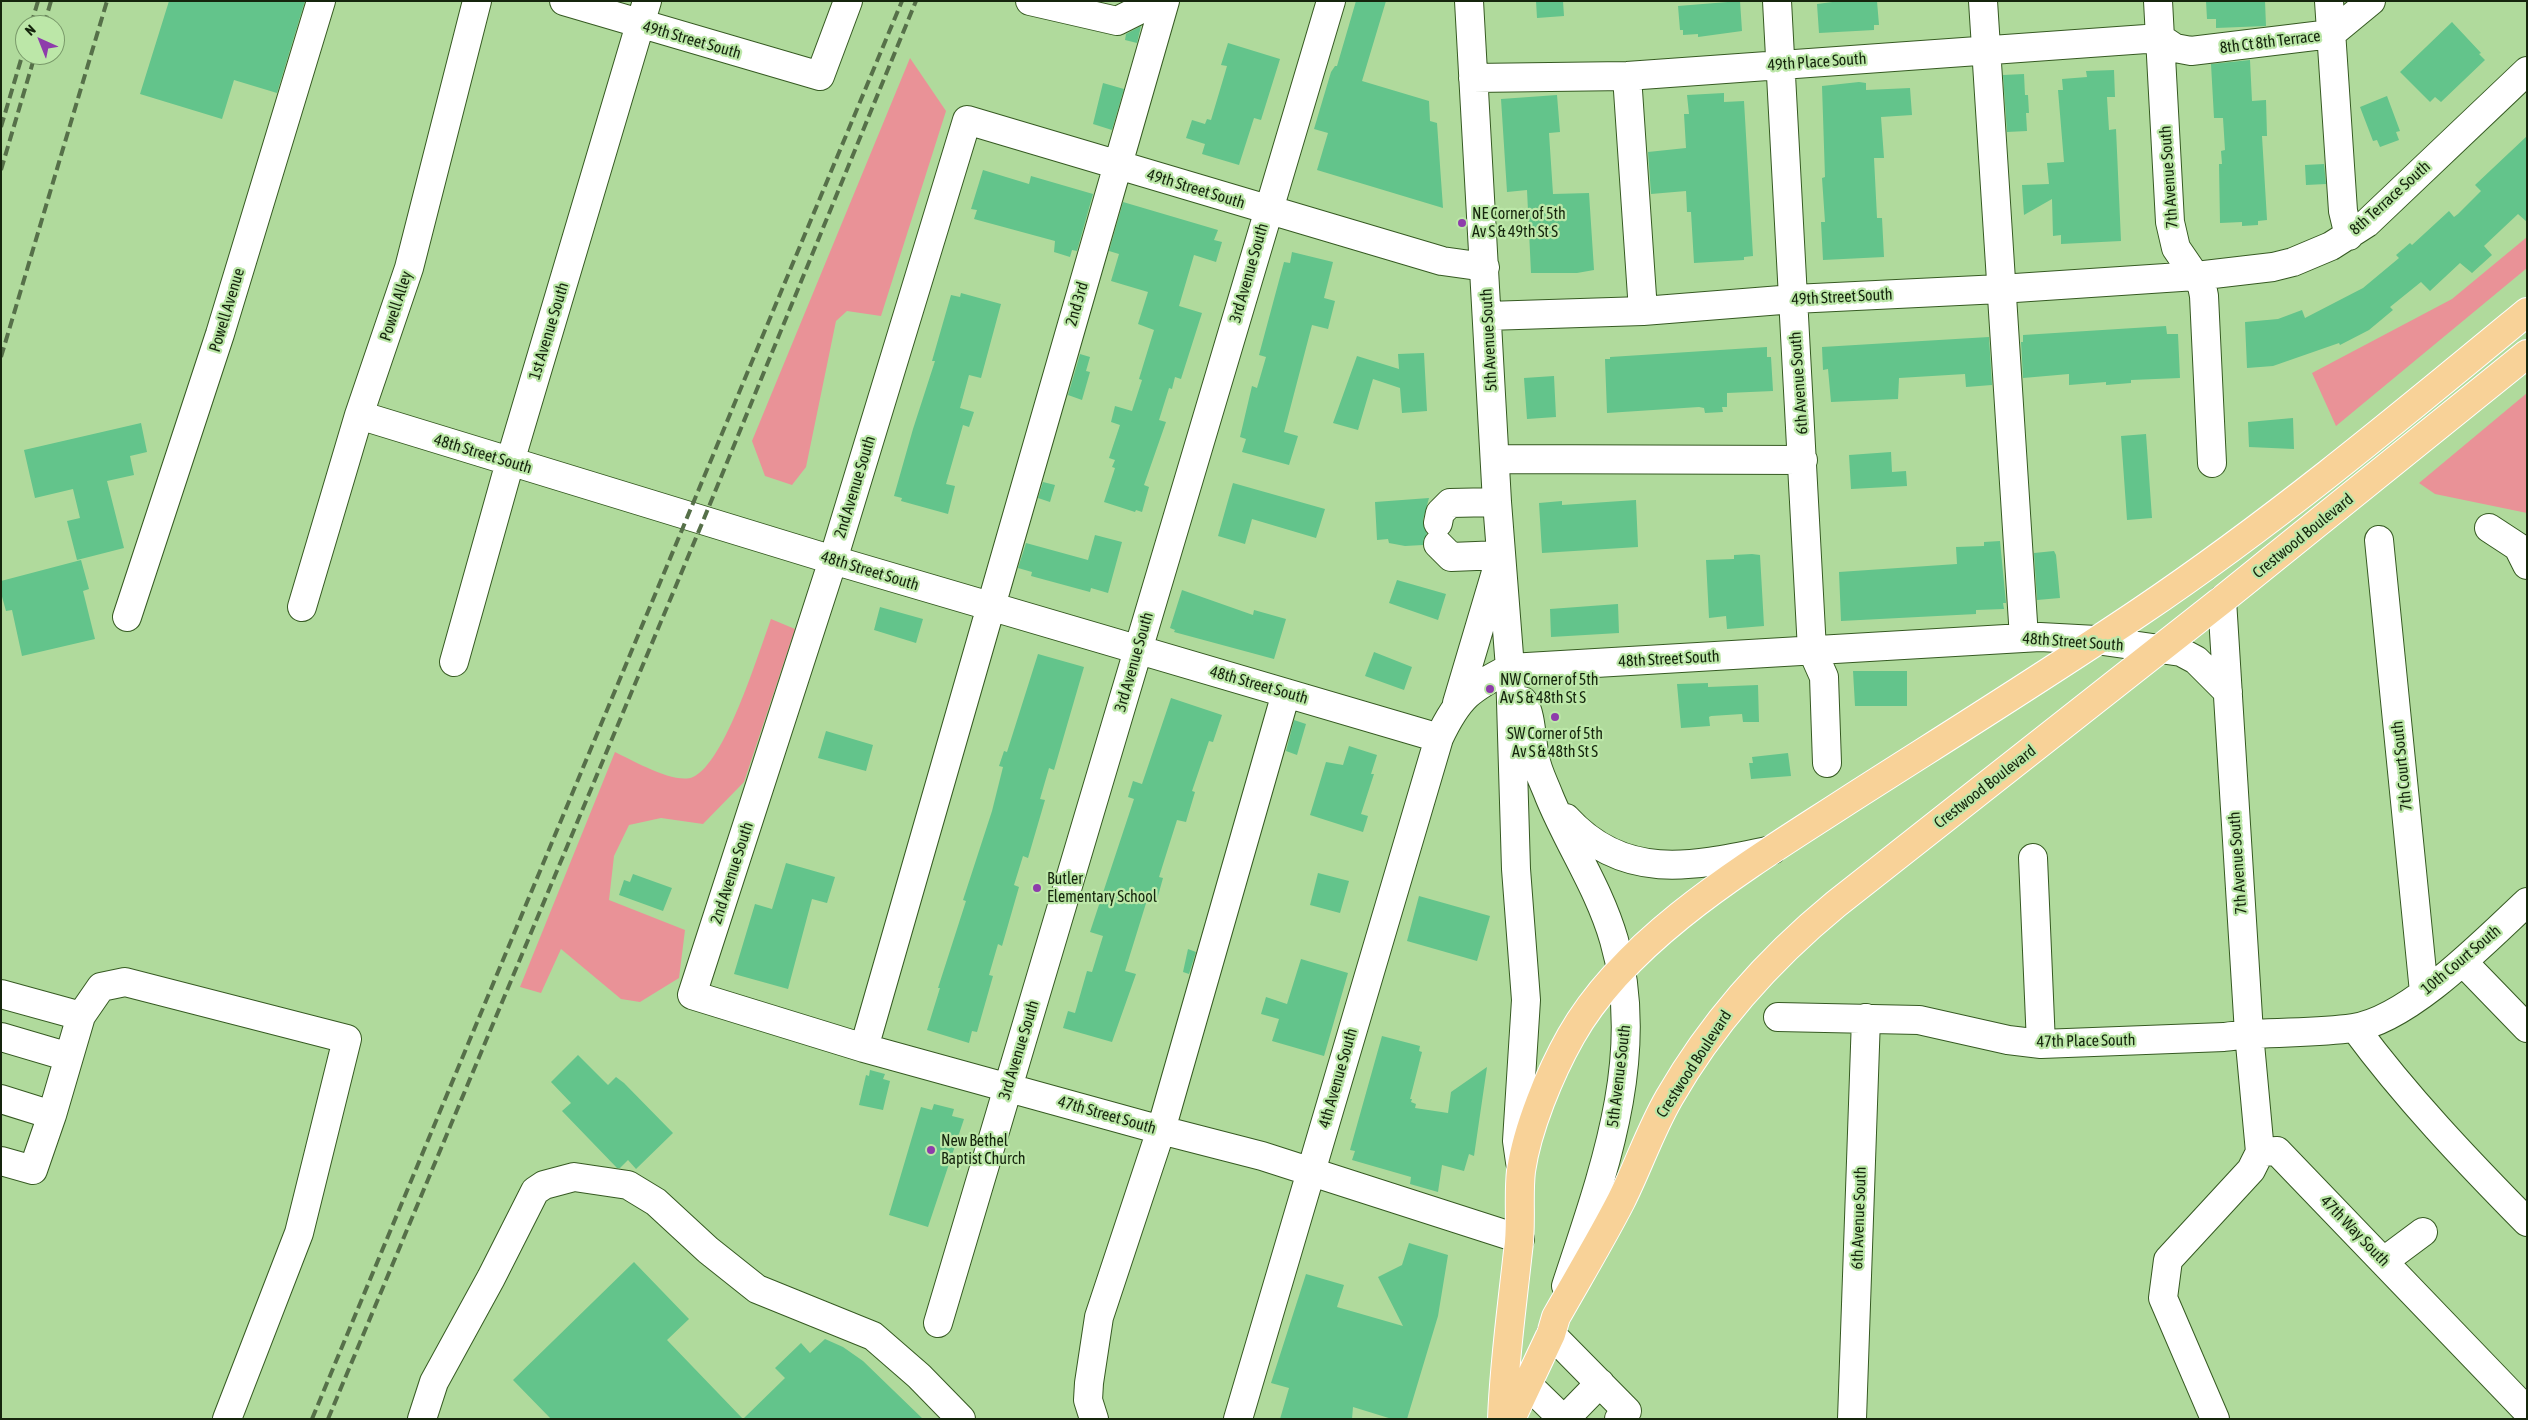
<!DOCTYPE html>
<html>
<head>
<meta charset="utf-8">
<style>
	body { margin:0 }
	#map { position:relative; width:2528px; height:1420px; overflow:hidden; background:#b0da9c; font-family:"Asap Condensed",sans-serif }
	canvas { display:block }
	.frame { position:absolute; inset:0; border:2px solid #15250d; pointer-events:none }
	.north { position:absolute; left:15px; top:15px; width:50px; height:50px; box-sizing:border-box; background:#bce7a8; border:1px solid #79996a; border-radius:50%; rotate:316deg; font-size:14px; font-weight:700; line-height:20px; text-align:center; color:#15250d }
	.north::after { content:''; display:block; margin:auto; width:18px; height:22px; background:#8e3cab; clip-path:polygon(50% 0,100% 100%,50% 72%,0 100%) }
</style>
</head>
<body>
<div id="map">
<canvas width="2528" height="1420"></canvas>
<div class="frame"></div>
<div class="north">N</div>
</div>
<script>
const c = document.querySelector('canvas').getContext('2d');
c.lineJoin = 'round';
function fill(path, color) { c.fillStyle = color; c.fill(path, 'evenodd'); }
function trace(path, color, width, dash) { c.strokeStyle = color; c.lineWidth = width; c.lineCap = dash ? 'butt' : 'round'; c.setLineDash(dash || []); c.stroke(path); }
function label(font, color, halo, rows, align = 'center') {
  c.font = font + ' "Asap Condensed",sans-serif'; c.lineWidth = 4.5; c.setLineDash([]); c.textBaseline = 'middle'; c.strokeStyle = halo; c.fillStyle = color; for (const [text, x, y, turn = 0] of rows) {
    c.save(); c.translate(x, y); c.rotate((+turn || 0) * Math.PI / 180); c.textAlign = isNaN(turn) ? turn : align; if (halo) c.strokeText(text, 0, 0); c.fillText(text, 0, 0); c.restore();
  }
}
fill(new Path2D(`
	M910,58l36,53 -65,205 -34,-5 -11,10 -30,146 -14,18 -27,-9 -13,-35z
	M2527,237v31l-191,158 -24,-53 140,-74z
	M2527,393v120l-92,-19 -16,-11z
	M771,619l24,10 -51,153 -41,42 -42,-6 -32,7 -15,31 -5,44 76,30 -6,48 -39,24 -19,-3 -60,-50 -20,44 -21,-6 95,-235c17,8 60,33 78,25 32,-14 65,-123 78,-158z`), '#e99297');
fill(new Path2D(`
	M169,1h136l-28,92 -43,-13 -12,39 -82,-25z
	M1356,1h30l-24,80 67,20 1,20 7,2 6,85 -126,-38 11,-37 -14,-4 17,-57 4,-6h2z
	M1536,1h27l1,15 -27,2z
	M1740,1l2,30 -44,6v-3l-15,1v-5h-3l-2,-24z
	M1840,1h37l2,24h-5v5l-55,3 -2,-29z
	M2206,1h59l1,25 -50,2v-9h-9z
	M2452,22l29,31 -2,1 6,6 -44,42 -6,-5 -5,5 -30,-30z
	M1141,26l-4,17 -12,-3 1,-6z
	M1228,43l52,16 -19,61 -7,-2 -15,47 -37,-11 3,-10 -19,-6 6,-18 13,4 2,-5 4,1 14,-47 2,-7 -6,-1z
	M2250,60l2,41 14,-1 1,36h-5l5,84 -9,1v4l-16,1v-4l-22,1 -1,-59h3l-1,-13 4,-1 -2,-32h-9l-3,-54z
	M2114,70l1,27h-8l2,33 7,-1 5,112 -60,3v-9l-8,1 -1,-37 -28,16 -2,-30 27,-1 -2,-21 17,-1 -6,-72h5l-1,-11 25,-2 -1,-6z
	M2024,74l1,21h3l1,18h-3l1,18 -20,1 -4,-57z
	M1859,82l7,1v7l44,-2 2,27 -31,2 3,41h-10l3,60h5l2,39 -61,3 -2,-38h4l-3,-44 3,-1 -3,-91z
	M1103,83l21,6 -12,41 -19,-6z
	M1724,93v9l20,-1 9,155 -9,1v3l-50,3 -3,-51h-4l-1,-21 -35,3 -3,-42 38,-4 -2,-34h5l-2,-19z
	M1557,95l3,37 -11,1 4,61 36,-1 5,77 -17,3h-46l-4,-83 -20,2 -6,-93z
	M2387,96l13,35 -4,1 3,8 -19,7 -3,-7 -4,1 -13,-34z
	M2527,136v86l-9,-8 -34,32 8,9 -20,18 -12,-10 -30,28 -9,-9 -31,25 3,3 -24,20 -29,15 -1,-2 -66,23 -26,2 -2,-46 33,-3 24,-9 3,8 58,-30 36,-30 -3,-3 14,-12 2,2 37,-34 5,6 4,-3 23,-23 -6,-6z
	M2324,164l2,20 -20,1 -1,-20z
	M983,170l46,14 2,-8 62,18 -16,57 -5,-1 -2,7 -16,-5 1,-11 -81,-22 3,-9 -6,-1z
	M1123,202l95,28 -4,10 8,2 -6,20 -22,-7 -15,51 23,7 -21,66 -6,-2 -3,12 -3,-1 -10,32 7,2 -22,63 5,2 -7,25 -6,-2 -1,2 -31,-10 11,-34 -3,-1 3,-7 -6,-2 11,-33 -9,-3 4,-16 17,5 10,-31 -3,-1 15,-49 -16,-6 10,-32 -37,-11 8,-27 -10,-3z
	M1292,252l41,10 -9,36 11,3 -7,28 -16,-4 -28,107 14,4 -9,29 -47,-13 4,-13 -6,-2 12,-51 5,2 9,-31 -7,-2 25,-93 6,1z
	M961,293l40,11 -20,74 -12,-3 -9,33 14,4 -5,15 -6,-2 -17,59 9,2 -7,28 -47,-13 1,-3 -8,-2 19,-67 22,-68h-3l19,-66 9,2z
	M2166,326l1,8h11l2,44 -49,2v3l-25,2v-3l-37,3v-11l-46,4 -2,-36h2v-7z
	M1989,337l3,48 -26,2 -1,-13 -66,4 -1,21 -67,3 -3,-33 -5,1 -1,-23z
	M1767,347v10h4l2,34 -46,2v14h-5l1,5 -18,1 -1,-5 -5,-1 -92,6 -2,-54h5v-2z
	M1424,353l3,58 -25,2 -2,-25 -27,-9 -15,51 -25,-7 24,-67 42,13 -1,-15z
	M1080,354l10,3 -4,14 4,1 -8,28 -14,-5z
	M1554,376l2,41 -29,2 -3,-41z
	M2293,418l1,31 -45,-2 -1,-25z
	M141,423l6,29 -17,4 4,19 -27,6 17,67 -47,12 -10,-39 13,-3 -7,-29 -38,9 -11,-48z
	M2146,434l6,84 -25,2 -6,-84z
	M1891,452l1,20 14,-1 1,15 -56,3 -2,-34z
	M1043,482l12,3 -5,17 -12,-4z
	M1233,483l92,26 -9,29 -64,-19 -7,25 -27,-8z
	M1429,498l-6,22 4,13 -4,12 -18,1 -16,-3 -1,-4 -11,1 -2,-38z
	M1636,500l2,47 -96,6 -3,-50 23,-2v4z
	M1095,535l27,7 -14,51 -17,-5 -1,4 -59,-16 1,-4 -14,-4 8,-25 62,17z
	M2000,541l6,62h-3l1,6 -28,1v4l-135,7 -2,-49 118,-8 -1,-17 28,-1v-4z
	M2054,551l2,4 4,43 -23,2 -3,-47z
	M1752,554l8,1 4,71 -37,3 -1,-13 -17,2 -3,-58 28,-1v-4z
	M81,560l8,29 -6,2 12,48 -73,17 -10,-46 -6,1 -5,-18v-12z
	M1397,580l49,14 -8,26 -49,-17z
	M1182,590l71,25 1,-5 32,9 -12,40 -100,-27 1,-2 -5,-2z
	M1618,604l1,29 -68,4 -1,-28z
	M880,607l43,12 -7,24 -42,-13z
	M1374,652l38,15 -8,23 -39,-14z
	M1038,654l46,13 -30,103 -5,-2 -9,31 5,1 -17,58 -5,-2 -9,29 5,2 -17,59 -4,-2 -9,31 4,1 -16,56 -5,-1 -3,12 -42,-13 13,-42h-2l28,-87 -3,-1 29,-89 11,-44 -4,-1 5,-15 3,1z
	M1853,671h54v35h-52z
	M1708,683v4l50,-2 1,37h-16l-1,-8 -31,2 -2,1 1,9 -29,2 -4,-44z
	M1171,698l51,17 -9,27 -4,-1 -17,50 3,1 -9,30 -9,-2 -18,57 4,1 -7,25 -9,-3 -22,71 11,3 -24,68 -49,-14 5,-17 7,2 12,-42 5,1 11,-36 -13,-4 44,-133 -6,-2 5,-16 9,3z
	M1294,720l12,4 -9,31 -11,-4z
	M826,731l47,14 -7,26 -48,-13z
	M1349,746l28,9 -6,19h3l-13,40 7,2 -5,16 -53,-17 16,-53 17,3z
	M1788,753l3,23 -40,3 -2,-16h4l-1,-6z
	M786,863l49,14 -8,26 -15,-4 -24,90 -54,-15 21,-70 17,5z
	M1318,873l31,8 -9,32 -30,-8z
	M633,874l39,14 -9,23 -44,-16 5,-15 6,2z
	M1419,896l71,20 -13,45 -70,-20z
	M1188,949l8,3 -7,22 -6,-2z
	M1301,959l47,14 -24,83 -52,-15 7,-22 -18,-5 5,-17 21,7z
	M1382,1036l38,10 -1,5 3,1 -12,47h2l-1,3 5,2 -1,4 33,5 3,-21 36,-25 -13,89 -5,-2 -5,17 -22,-6 -4,27 -28,-8 1,-7 -59,-17 3,-9 -5,-1z
	M578,1055l30,30 8,-8 8,6 49,50 -37,36 -8,-9 -8,8h-3l-55,-57 9,-8 -20,-21z
	M870,1070l15,4 -2,5 7,2 -7,29 -24,-5 7,-30 3,1z
	M934,1104l20,5 -2,7 12,3 -36,108 -39,-12 32,-108 11,3z
	M1409,1243l39,12 -10,61 -31,103h-15l-39,-12 -1,12h-72l9,-31 -18,-5 35,-109 38,11 -7,22 66,19 -25,-49 24,-12z
	M634,1262l55,57 -22,21 76,79 42,-41 -10,-10 26,-25 9,10 15,-14 18,8 20,14 60,58h-372l-38,-39z`), '#63c48b');
const minor = new Path2D(`
	M564,1l256,75 28,-75
	M1030,1l87,20 22,-11 3,-9
	M1469,1l28,501 13,166 6,201 10,131 -9,141 3,21
	M1777,1l35,649 12,27 3,86
	M1983,1l41,637
	M2158,1l12,221 6,26 26,38 2,10 8,167
	M2329,1l14,210 6,25
	M1627,76l16,235
	M1473,78l154,-2 533,-38 15,10 16,3 140,-17 40,-33
	M1485,267l-43,-6 -475,-141 -134,440 -141,435 172,53 297,82 101,26 258,83
	M1487,316l156,-5 151,-12 206,-10 196,-13 77,-9 20,-5 38,-16 36,-23 160,-152
	M359,415l474,145 606,178
	M1495,459l308,1
	M1438,523l2,-10 10,-10 47,-1
	M2489,528l29,19 9,18
	M2379,540l45,452
	M1438,544l13,13 50,-2 -44,148
	M2222,600l27,433 11,119 17,-1 250,260
	M302,607l57,-192 50,-147 68,-267
	M127,617l93,-283 101,-333
	M454,662l56,-200 137,-461
	M1523,701c9,15 8,39 12,56 2,13 9,26 14,39 20,49 50,92 65,144 34,116 -12,236 -48,346
	M1566,818c59,65 129,48 206,32
	M2033,858l8,186
	M2463,962l64,66
	M1,994l80,22
	M1778,1017l141,3 89,20 33,4 183,-7c43,-6 88,-3 129,-9 56,-8 133,-88 174,-126
	M2355,1028c51,69 111,132 172,194
	M1,1037l68,20
	M864,1048l301,-1047
	M1,1099l51,16 29,-99 20,-29 24,-5 222,57 -48,194 -72,186
	M1,1161l32,9 19,-55
	M2384,1261l39,-29
	M938,1323l393,-1322
	M1551,1334l76,77 -8,8
	M1527,1384l36,35
	M422,1419l12,-37 57,-104 44,-87 9,-6 30,-8 54,8 28,17 52,48 49,39 116,47 46,40 42,43
	M1094,1419l-6,-19 1,-17 10,-66 62,-187 125,-437
	M1238,1419l201,-681c20,-42 31,-49 71,-70l530,-31 56,3 85,12 15,8 32,32
	M1565,1419l35,-36
	M1852,1419l14,-401
	M2215,1419l-52,-121 5,-38 83,-90 9,-18`);
const major = new Path2D(`
	M1502,1419c2,-56 10,-112 16,-168 4,-26 0,-54 3,-80 6,-42 29,-98 50,-135 57,-101 184,-175 279,-237 97,-62 195,-123 290,-187 135,-91 261,-196 387,-300
	M1511,1419l40,-85 5,-17c22,-39 45,-77 65,-116 17,-34 29,-70 48,-103 43,-75 100,-139 167,-194l386,-304 305,-246`);
trace(minor, '#365a22', 30);
trace(major, '#fff', 30);
trace(minor, '#fff', 28);
trace(major, '#f8d298', 28);
trace(new Path2D(`
	M31,25l7,-24
	M44,25l7,-24
	M1,127l24,-81
	M1,170l34,-115
	M1,357l106,-356
	M312,1419l590,-1418
	M328,1419l375,-898 213,-520`), '#567049', 4, [10, 5]);
for (const [x, y, r, color] of [
	[1462,223,5,"#8e3cab"],
	[1490,689,5,"#8e3cab"],
	[1555,717,5,"#8e3cab"],
	[1037,888,5,"#8e3cab"],
	[931,1150,5,"#8e3cab"]
]) { const dot = new Path2D(); dot.arc(x, y, r, 0, 2 * Math.PI); c.fillStyle = color; c.fill(dot); trace(dot, '#bce7a8', 2); }
label('16px', '#15250d', '#bce7a8', [
	["49th Street South",692,40,16],
	["8th Ct 8th Terrace",2270,42,-7],
	["49th Place South",1817,62,-4],
	["7th Avenue South",2169,177,-94],
	["49th Street South",1196,189,17],
	["8th Terrace South",2390,198,-42],
	["3rd Avenue South",1249,273,-74],
	["49th Street South",1842,297,-3],
	["2nd 3rd",1077,304,-74],
	["Powell Alley",396,306,-72],
	["Powell Avenue",227,310,-73],
	["1st Avenue South",549,331,-73],
	["5th Avenue South",1489,340,-93],
	["6th Avenue South",1799,383,-94],
	["48th Street South",483,454,17],
	["2nd Avenue South",855,487,-73],
	["Crestwood Boulevard",2303,536,-39],
	["48th Street South",870,571,17],
	["48th Street South",2073,642,4],
	["48th Street South",1669,659,-3],
	["3rd Avenue South",1134,662,-74],
	["48th Street South",1259,685,16],
	["7th Court South",2402,766,-96],
	["Crestwood Boulevard",1985,787,-38],
	["7th Avenue South",2238,863,-94],
	["2nd Avenue South",732,873,-72],
	["10th Court South",2461,960,-40],
	["47th Place South",2086,1041,-1],
	["3rd Avenue South",1019,1050,-73],
	["Crestwood Boulevard",1694,1064,-57],
	["5th Avenue South",1619,1076,-83],
	["4th Avenue South",1338,1078,-74],
	["47th Street South",1107,1115,16],
	["6th Avenue South",1859,1218,-88],
	["47th Way South",2355,1231,46]
]);
label('16px', '#15250d', '#bce7a8', [
	["NE Corner of 5th",1472,214],
	["Av S & 49th St S",1472,232],
	["NW Corner of 5th",1500,680],
	["Av S & 48th St S",1500,698],
	["SW Corner of 5th",1555,734,"center"],
	["Av S & 48th St S",1555,752,"center"],
	["Butler",1047,879],
	["Elementary School",1047,897],
	["New Bethel",941,1141],
	["Baptist Church",941,1159]
], 'left');
</script>
</body>
</html>
